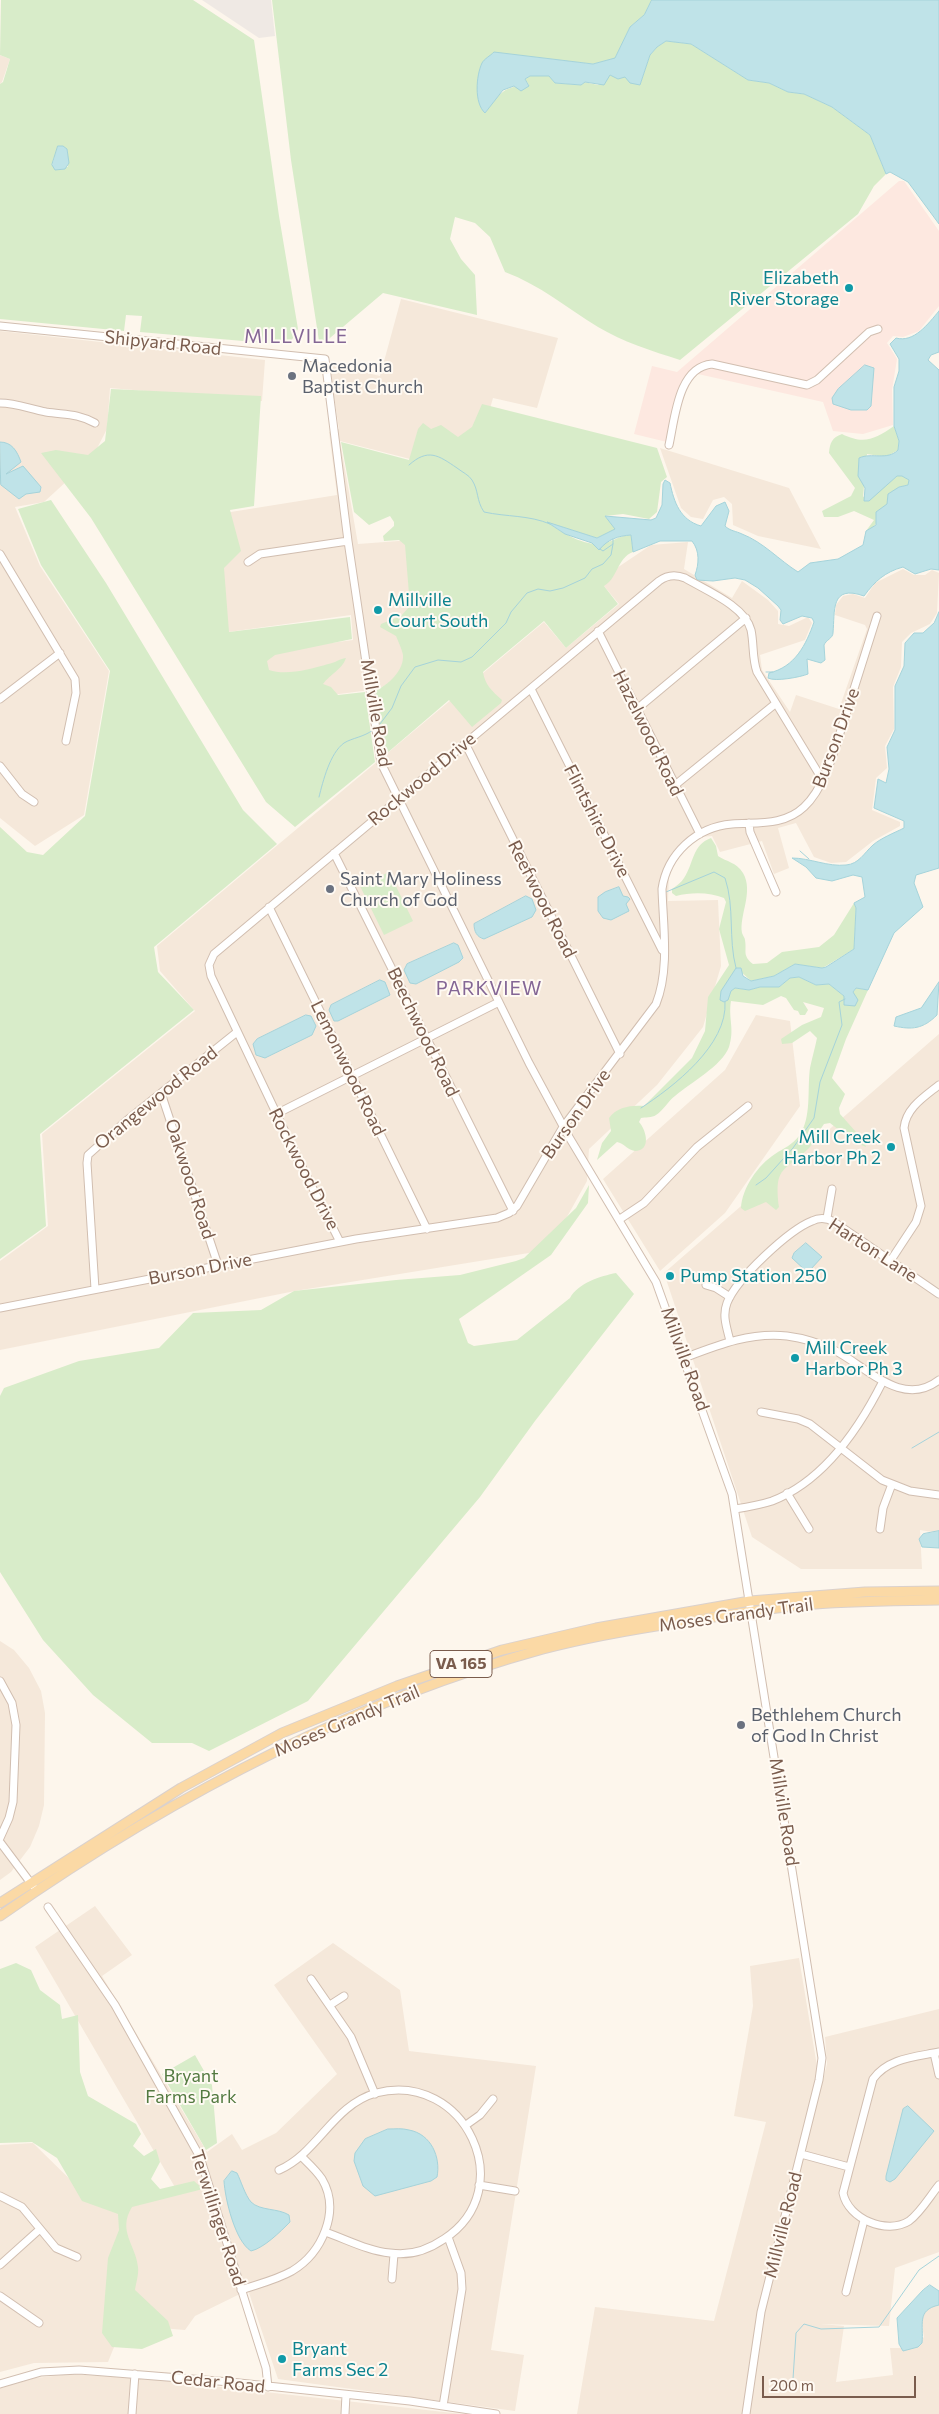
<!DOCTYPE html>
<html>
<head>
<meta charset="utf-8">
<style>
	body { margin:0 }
	#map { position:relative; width:939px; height:2414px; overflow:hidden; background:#fdf6ec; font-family:Commissioner,sans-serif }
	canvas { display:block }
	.scale { position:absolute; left:762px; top:2376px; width:154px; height:22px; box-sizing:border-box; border:2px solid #7a5c4d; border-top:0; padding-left:6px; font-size:15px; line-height:18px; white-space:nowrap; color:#7a5c4d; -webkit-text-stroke:4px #fffaf3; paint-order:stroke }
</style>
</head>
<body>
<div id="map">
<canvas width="939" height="2414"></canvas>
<div class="scale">200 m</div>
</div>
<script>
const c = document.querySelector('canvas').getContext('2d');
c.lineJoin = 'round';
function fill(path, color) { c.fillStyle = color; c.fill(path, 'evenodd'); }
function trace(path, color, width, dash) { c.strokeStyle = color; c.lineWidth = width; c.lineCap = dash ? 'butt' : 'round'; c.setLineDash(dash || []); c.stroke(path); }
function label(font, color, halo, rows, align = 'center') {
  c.font = font + ' Commissioner,sans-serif'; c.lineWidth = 4; c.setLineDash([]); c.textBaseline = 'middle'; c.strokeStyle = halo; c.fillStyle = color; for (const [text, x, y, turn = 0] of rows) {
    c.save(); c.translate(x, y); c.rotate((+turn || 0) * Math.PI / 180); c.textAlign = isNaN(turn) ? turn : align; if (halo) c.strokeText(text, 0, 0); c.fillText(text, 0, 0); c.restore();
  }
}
fill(new Path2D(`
	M0,55l10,4 -8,23 -2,2z
	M401,299l157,39 -21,70 -44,-10 -16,56 -67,5 -70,-18 18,103 54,-4 11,118 -26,21 -19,10 -132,17 -6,-51 113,-15 -2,-25 -137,19 -2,-119 125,-20 -8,-63 10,-3 -10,-65 51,12z
	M0,331l265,29 -3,41 -152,-13 -3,41 -15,29 -48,44 -29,5 25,59 69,105 -25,144 -49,31 -35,-28z
	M660,448l129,40 32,61 -63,-13 -25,-11 -1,-21 -8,-7 -11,3 -10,19 -12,-2 -10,-9z
	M688,542l-4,27 48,29 10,-17 26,19 10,11v13l11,2 19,-9 4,6 -7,17 -45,15 2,15 28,42 6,-17 43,14 28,-80 -2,-4 -30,-10 1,-10 7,-9 10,-2 12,4 10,-15 28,-14 11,6h11l7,-5 7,3 -2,40 -7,11 -19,9 -9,9 -1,25 -8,20 1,42 -9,17 2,22 -11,10 -4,32 28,12v4l-27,15 -27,21 -15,1 -17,-6 -18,-34 -18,5 11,40 -15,6 -12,-33 -42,11 -8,-16 -11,1 -19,15 -13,22 -1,27 50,-1 3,66 -18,61 -46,58 -68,64 -2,32 -24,43 -28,28 -240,39 -295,59v-89l48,-35 -6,-92 153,-123 -35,-40 -3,-25 387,-324 22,26 53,-44 -20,-24 52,-35z
	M756,1015l34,6 10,85 -75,107 -65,58 -57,-92 122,-109z
	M939,1034v499l-19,-3 2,39h-121l-49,-32 -88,-264z
	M0,1641l14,9 15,18 12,23 4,22 -1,92 -5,21 -9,21 -19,25 -11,8z
	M95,1906l37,49 -30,21 105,176 25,-18 10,16 34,-17 61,-59 -63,-89 59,-42 67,47 9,61 127,15 -45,284 33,5 -9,56 -237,-32 -30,-89 -53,26 -10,14 -62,-5 -15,37 -74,1 -34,9v-227l33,-2 57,56 86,-10 -141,-242z
	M799,1958l18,108 -18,109 28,-111 -2,-27 114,-28v243l-44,16 -6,58 -69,-2 24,2 -8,56 57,-7 -3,-27h24l10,-11 -4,-24 11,-10 8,-1v112h-362l18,-107 119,14 52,-199 -32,-6 19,-110 -3,-40z
	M72,2374l86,6 304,34h-462v-26l35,-10z`), '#f5e8da');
fill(new Path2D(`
	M899,181h5l35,50v75l-20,25 -16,6 -10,-1 -6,7 10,16 -5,31 1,35 -30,9 -30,-3 -10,-29 -134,-30 -18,71 -37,-9 18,-68 25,6z`), '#fde8e0');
fill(new Path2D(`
	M202,0h69l4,36 -16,2z`), '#efe9e4');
fill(new Path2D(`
	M1,0h192l61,40 25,176 19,113 -9,16 -149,-13 2,-16 -16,-1 -2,16 -124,-12v-235l3,-2 7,-23 -10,-4zM67,149l1,18 -16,-2 2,-7z
	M272,0h380l-8,15 -14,12 -15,32 -22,5 -99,-11 -9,60c14,-20 19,-27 44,-28l-4,-6 5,-3h20l5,7 26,2 3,-3 14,3 11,-10 16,2 15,8 10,-30 7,-8 9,-6 25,3 57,36 21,3 19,9 16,2 28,13 38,28 16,39 -12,12 -16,28 -178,146c-28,-9 -57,-18 -82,-33 -31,-19 -58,-42 -93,-55l-15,-35 -15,-14 -20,-6 -5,22 11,20 14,16 2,40 -94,-22 -59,50 -5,-2 -28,-181z
	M111,389l150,7 -7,110 -24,4 11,41 -17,17 5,64 121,-15 2,22 -77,16 -8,6 2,9c17,6 42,-1 59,-6 7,-1 11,-5 18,-6 -4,12 -16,16 -23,26l8,3 7,8 27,-3 10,70 -80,65 -29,-25 -175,-284 -50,-65 15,-3 32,5 17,-14z
	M482,404l175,44 10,29 -6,5 -4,30 -8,7 -26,-5 -18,2 11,13 -19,9 -48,-15c13,10 38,25 56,20 11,-3 13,-7 26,-8l2,17c-16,6 -15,26 -29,34l14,18 -52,44 -22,-27 -61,51c2,13 9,19 19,28l-1,3 -29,24 -23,-27 -63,54 -4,-8 -7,-55c13,-6 29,-20 28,-36 -1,-6 -5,-14 -7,-19l-16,-9 1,-3 20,-8 9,-10 -5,-61 -6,-5 -15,1 -1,-5 11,-10v-4l-4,-6 -21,9 -15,-13 -13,-70 68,18 9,-31 5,-6 8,6 10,-4 17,12 14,-10z
	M894,426l5,15 -1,9 -12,7 -19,-3 -4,43 20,-10 14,-11 5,-1 8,6 -2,4 -9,2 -26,41 -7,3 8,-11 -20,-9 -16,6h-14l-2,-6 29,-15 4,-8 -26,-35c1,-11 3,-15 13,-19 22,11 33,5 52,-8z
	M51,500l55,83 137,227 34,34 -123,103 4,25 36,38 -154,124 6,92 -46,33v-432l27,25 16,3 42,-39 25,-145 -69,-106 -23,-56z
	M711,838l5,8 2,10c9,6 18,6 25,17 11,19 -4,42 -1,60 1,3 3,5 3,7 2,12 -3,15 8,24l14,-1 15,-11 37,-5 15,-12 20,-32 2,5 -2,41 -28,17 -4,2 -27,-4 -21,12 -23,5 -14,-13 -9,31 3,-9 4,-2 14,2 11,-3h19l11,-9 9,-1 17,8 13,-1 15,12 1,9 11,-17 12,2 -22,49 -14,39 13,16 -6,14 1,6 24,27 2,6 -12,-5 -24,-19 -6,1c-6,8 -7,16 -15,24 -25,25 -35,17 -30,59l-3,3 -10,-8 -21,9 -4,-3c1,-20 17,-43 34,-54 9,-6 17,-9 24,-18 13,-18 8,-47 11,-68 2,-10 5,-20 7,-30l-7,-7 -18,12 -10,1 -1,-5 21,-14 19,-8 3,-9 -21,-6 5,8 -3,5h-5l-2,-4 -4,-1 -8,-12 -5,-2 -18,9 -32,-4c-3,17 4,28 -2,46 -7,19 -39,36 -54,49 -7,5 -12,15 -19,19 -4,3 -11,2 -15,3l-2,4c8,9 12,29 -4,29 -8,-1 -11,-8 -18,-9l-20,18 5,-17 9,-12 -2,-13c8,-11 22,-13 35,-12l48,-48 13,-27 3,-34 21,-32 -10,-36 7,-27 -2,-4c-14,-6 -33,-6 -48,-2l-4,-3v-4c4,-3 9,-6 12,-11 10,-15 8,-33 27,-40z
	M389,872l24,49 -29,14 -24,-49z
	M589,1185l-1,18 -37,52 -92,64 9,24 6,3 43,-6 53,-42c8,-15 31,-22 46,-25l18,21 -99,127 -55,76 -172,204 -99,50 -17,-8h-40l-59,-48 -50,-55 -43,-68v-176l4,-8 75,-27 80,-13 34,-35 68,-3 33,-19 102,-11 64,-5 56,-14 8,-3 52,-50z
	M16,1963l15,7 9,20 20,15 2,14 16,-4 2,57 8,24 48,28 5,10 -8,12 11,10 12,-7 4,13 -9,17 9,10 34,-8 9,8 -71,18c-15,24 4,38 6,60 1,7 -2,16 -3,23l33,31 5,15 -31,13 -30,-2 -10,-14 6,-75 11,-28 -1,-16 -36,-13 -25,-43 -25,-16 -32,1v-174z
	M195,2055l17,30 5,58 -11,7 -44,-76z`), '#d8ecc9');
const water = new Path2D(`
	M652,0h287v224l-31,-42 -18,-10 -4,2 -16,-39 -38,-28 -28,-13 -16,-2 -19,-9 -21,-3 -57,-36 -25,-3 -9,6 -7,8 -10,30 -10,-2 -5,-6 -7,2 -8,-4 -6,10 -19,-3 -4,3 -26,-2 -6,-7h-19l-5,3 4,7 -8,5 -7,-5 -11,4 -18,23c-11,-10 -9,-37 -3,-50 2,-4 8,-7 12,-11l99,12 22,-6 15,-31 14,-12z
	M58,146h5l4,3 2,14 -4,6 -10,1 -3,-5z
	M939,311v41l-8,3 -3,5 11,10v200l-8,-1 -16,5 -12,-7c-18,5 -28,14 -39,29 -34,-12 -29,15 -31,37 0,5 -7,7 -9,12l1,15 -4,3 -14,-4 1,15c-7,3 -33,8 -40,4l1,-5c26,-6 37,-28 45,-51l-2,-4 -10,-2 -19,8 -3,-4 1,-10 -3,-4 -20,-18 -13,-8 -10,-2 -22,3 -16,-1 -2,-5c4,-11 5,-24 -3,-34h-32l-27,11 -2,-17c-13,1 -23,4 -32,15l-7,-7 -27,-9 -18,-12 50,16 18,-9 -10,-13 46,4 5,-2 6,-13 1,-21 2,-4 5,3c4,19 10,37 31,43l15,-20 9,-4 4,9 -4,15c5,5 11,5 17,8 21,8 37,26 56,38l12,-9 28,-4 25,-14 3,-14 10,-6v-13l11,-8 1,-10 11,-7 9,-2 1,-5 -7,-4h-5l-28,25h-5l1,-13 -7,-12 1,-18c13,-6 28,3 39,-8l1,-9 -5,-15v-39l5,-16v-12l-9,-15 6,-6c18,5 32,-14 43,-27z
	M865,365l9,3 -3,38 -4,4h-16l-18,-6 -1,-6 6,-9z
	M0,442c12,0 17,9 21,20l-15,12 17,-8 18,21 -1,5 -14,2 -7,5 -18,-14z
	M939,612v256l-23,7 -2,8 9,24 -29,26 -26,57 -12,-2 -3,4 5,8 -3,6 -11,-1v-9l-15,-12 -13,1 -17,-8 -9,1 -11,9h-19l-11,3 -14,-2 -4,3 -3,9 -4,2 -4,-2 1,-9 15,-23h5l2,8 8,5 23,-5 21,-12 27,4 4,-1 28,-18 2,-41 -2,-5 11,-6 -3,-20 -9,-2 -21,6 -16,-3 -10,-11 -14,-9c18,0 36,9 54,7 13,-1 18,-12 27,-20 8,-7 21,-12 31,-17v-7l-30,-13 4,-29 8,4 3,-14 -2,-22 8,-17v-44l9,-20 1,-23 9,-10h9l11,-10z
	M619,887l4,9 5,1 2,2 -4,5 3,7 -18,9 -8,-2 -5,-7v-14l7,-5z
	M526,896l6,3 4,11 -4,7 -48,22c-7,-2 -10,-7 -10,-15z
	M454,943l4,2 5,13 -4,4 -43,22 -6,-1 -6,-13 3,-6z
	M380,980l5,2 5,13 -52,26h-4l-5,-11 2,-5z
	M939,982l-2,33c-14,14 -25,15 -43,11l2,-9 25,-9z
	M306,1015l5,1 5,10 -4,9 -47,23 -9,-3 -3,-11 4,-5z
	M806,1243l16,14 -11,12 -5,2 -14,-13 2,-5z
	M939,1531v17l-17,-1 -3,-8 4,-5z
	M908,2106l26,25 -39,48 -5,3 -4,-2v-4l17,-67z
	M388,2129c7,0 14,-1 21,1 22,4 32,27 28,47l-6,4 -56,15 -12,-10 -9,-25 1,-8 10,-14z
	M232,2171l5,2c4,8 8,22 14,29 9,9 27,6 38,13l1,7c-10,10 -26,26 -39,29 -16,-10 -26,-52 -27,-70z
	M930,2285l9,6v14c-23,5 -15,20 -17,38l-4,4 -15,4 -4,-7 -2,-26 26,-28z`);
fill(water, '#bfe3e8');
trace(water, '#a5d3da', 1);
trace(new Path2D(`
	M409,465c19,-17 29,-10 48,3 5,4 12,7 15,12 7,11 4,20 12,32 23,5 45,3 66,12
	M600,549l3,2 10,-7v-5
	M766,672h7
	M380,724l12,-16 9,-22 14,-19 23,-7 23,2 11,-5 34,-34 5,-11 16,-19 11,-4 12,2 13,-3 22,-10 7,-9 11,-5 8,-9 2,-11
	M319,797c4,-16 11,-44 25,-54 8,-5 20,-6 29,-13
	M800,851l9,8
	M666,892l48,-20 11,6c10,30 3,60 11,90
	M641,1108c32,-21 87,-63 84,-106
	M756,1185l10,-7 27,-30 21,-30 6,-36 22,-57 -3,-23 6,-3
	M912,1448l27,-16
	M793,2379l3,-46 8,-9 17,5 58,-2 40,-57 20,-14`), '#a5d3da', 1);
const minor = new Path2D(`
	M0,326l325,33 23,182 33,222 148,300 40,74 87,145 76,212 90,564 -3,22 -58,232 -15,102
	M0,403c16,0 30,6 46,9 19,3 31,1 49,11
	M669,445c6,-27 9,-78 43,-81l95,21 10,-5 52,-48 9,-3
	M0,554l75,125 1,14 -10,48
	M248,562l12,-8 88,-13
	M598,631l102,203
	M531,689l131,261
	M0,699l60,-46
	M637,709l109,-91
	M465,743l155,311
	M0,766l22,28 12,8
	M674,786l101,-82
	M749,823l1,9 26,60
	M334,853l179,358
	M269,907l158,322
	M161,1093l57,172
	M276,1114l223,-112
	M827,1218l5,-29
	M620,1219l24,-16 53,-56 51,-41
	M340,1242l-42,-83 -87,-183 -2,-11 5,-11 445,-373c8,-6 16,-7 26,-3 20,12 60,28 66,52 3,14 1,28 6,42l65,107
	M891,1260l25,-38 5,-16 -17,-78c2,-20 20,-31 35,-43
	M706,1285l10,3 14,9
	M95,1289l-8,-126 1,-8 38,-34 111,-89
	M0,1308l356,-69 141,-21 12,-5 8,-7 46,-79 93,-123c14,-35 7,-79 6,-115 5,-35 34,-62 70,-65 25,-2 52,2 72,-17 23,-21 33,-67 43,-96 10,-32 20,-63 30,-95
	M730,1341c-3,-13 -8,-25 -3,-38 9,-24 62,-73 85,-82 8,-4 15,-3 22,1l105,72
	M684,1358c34,-13 66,-26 103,-22 16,2 32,7 47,14 32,16 68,59 105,30
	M761,1412l37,7 12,5 72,56 28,11 29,4
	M787,1493l22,36
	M735,1509c13,-2 25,-4 37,-8 52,-20 87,-72 111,-120
	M880,1529l3,-21 9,-24
	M0,1681l12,22 4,22 -3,77 -4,16 -9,20
	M0,1842l33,44
	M48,1907l67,98 85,152 66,211 2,19
	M311,1979l40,58 24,57
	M330,2005l14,-9
	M939,2052c-24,5 -51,6 -66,27l-30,114c5,26 44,42 66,28 12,-9 21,-25 30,-36
	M934,2053l5,22
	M466,2125l14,-10 13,-16
	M801,2154l48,13
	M279,2170c39,-17 54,-65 97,-77 89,-23 145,96 68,146 -16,11 -35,17 -54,14 -22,-2 -44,-14 -65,-21
	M479,2185l36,6
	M0,2196l22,11 34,41 21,9
	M0,2265l40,-36
	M392,2279l2,-25
	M241,2290c17,-6 35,-10 51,-19 30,-18 49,-60 30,-92 -6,-9 -14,-16 -21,-23
	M846,2292l18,-72
	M0,2296l39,27
	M0,2384l41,-12 38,-2 151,12 180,19 86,13
	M443,2406l19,-117 -1,-16 -13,-36
	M132,2414l3,-40
	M345,2414l1,-19`);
const major = new Path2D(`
	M0,1903l181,-115 101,-55 115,-47 105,-36 94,-22 154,-27 115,-9 74,-1
	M0,1916c166,-116 347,-213 543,-267 45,-12 92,-20 139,-27 40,-6 80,-13 120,-17 45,-4 92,-4 137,-5`);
trace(minor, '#d1beb0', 9);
trace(major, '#dad1cd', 11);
trace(minor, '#fff', 7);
trace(major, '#fbd9a5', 9);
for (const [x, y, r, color] of [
	[849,288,5,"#0f9aa8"],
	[292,376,5,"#6b7280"],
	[378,610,5,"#0f9aa8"],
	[330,889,5,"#6b7280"],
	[891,1147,5,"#0f9aa8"],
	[670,1276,5,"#0f9aa8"],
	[795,1358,5,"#0f9aa8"],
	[741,1725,5,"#6b7280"],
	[282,2359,5,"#0f9aa8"]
]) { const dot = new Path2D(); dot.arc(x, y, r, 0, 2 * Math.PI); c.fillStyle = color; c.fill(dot); trace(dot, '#fffaf3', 2); }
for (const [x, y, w] of [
	[461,1664,62]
]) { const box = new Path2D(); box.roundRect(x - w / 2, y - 13.5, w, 27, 4); c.fillStyle = '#fffaf3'; c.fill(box); trace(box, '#7a5c4d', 1); }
label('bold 16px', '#7a5c4d', null, [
	["VA 165",461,1664]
]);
label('18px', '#0d838f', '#fffaf3', [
	["Elizabeth",839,278,"right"],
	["River Storage",839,299,"right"],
	["Millville",388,600],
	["Court South",388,621],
	["Mill Creek",881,1137,"right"],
	["Harbor Ph 2",881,1158,"right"],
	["Pump Station 250",680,1276],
	["Mill Creek",805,1348],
	["Harbor Ph 3",805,1369],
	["Bryant",292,2349],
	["Farms Sec 2",292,2370]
], 'left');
label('18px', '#7a5c4d', '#fffaf3', [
	["Shipyard Road",163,343,6],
	["Millville Road",376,713,80],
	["Hazelwood Road",648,733,64],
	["Burson Drive",836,738,-70],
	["Rockwood Drive",422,779,-40],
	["Flintshire Drive",597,821,63],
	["Reefwood Road",542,899,63],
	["Beechwood Road",423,1032,64],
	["Lemonwood Road",348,1068,64],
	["Orangewood Road",156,1098,-39],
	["Burson Drive",576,1114,-55],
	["Rockwood Drive",304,1169,63],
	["Oakwood Road",190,1179,72],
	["Harton Lane",873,1250,33],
	["Burson Drive",200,1269,-11],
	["Millville Road",685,1359,70],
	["Moses Grandy Trail",736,1615,-8],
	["Moses Grandy Trail",347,1721,-23],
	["Millville Road",784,1812,81],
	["Terwillinger Road",218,2218,72],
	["Millville Road",783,2225,-76],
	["Cedar Road",218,2382,6]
]);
label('18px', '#5b616d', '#fffaf3', [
	["Macedonia",302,366],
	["Baptist Church",302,387],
	["Saint Mary Holiness",340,879],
	["Church of God",340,900],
	["Bethlehem Church",751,1715],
	["of God In Christ",751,1736]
], 'left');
label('18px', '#537a41', '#fffaf3', [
	["Bryant",191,2076],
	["Farms Park",191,2097]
]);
c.letterSpacing = '1px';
label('19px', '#846695', '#fffaf3', [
	["MILLVILLE",296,337],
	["PARKVIEW",489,989]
]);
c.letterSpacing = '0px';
</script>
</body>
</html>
